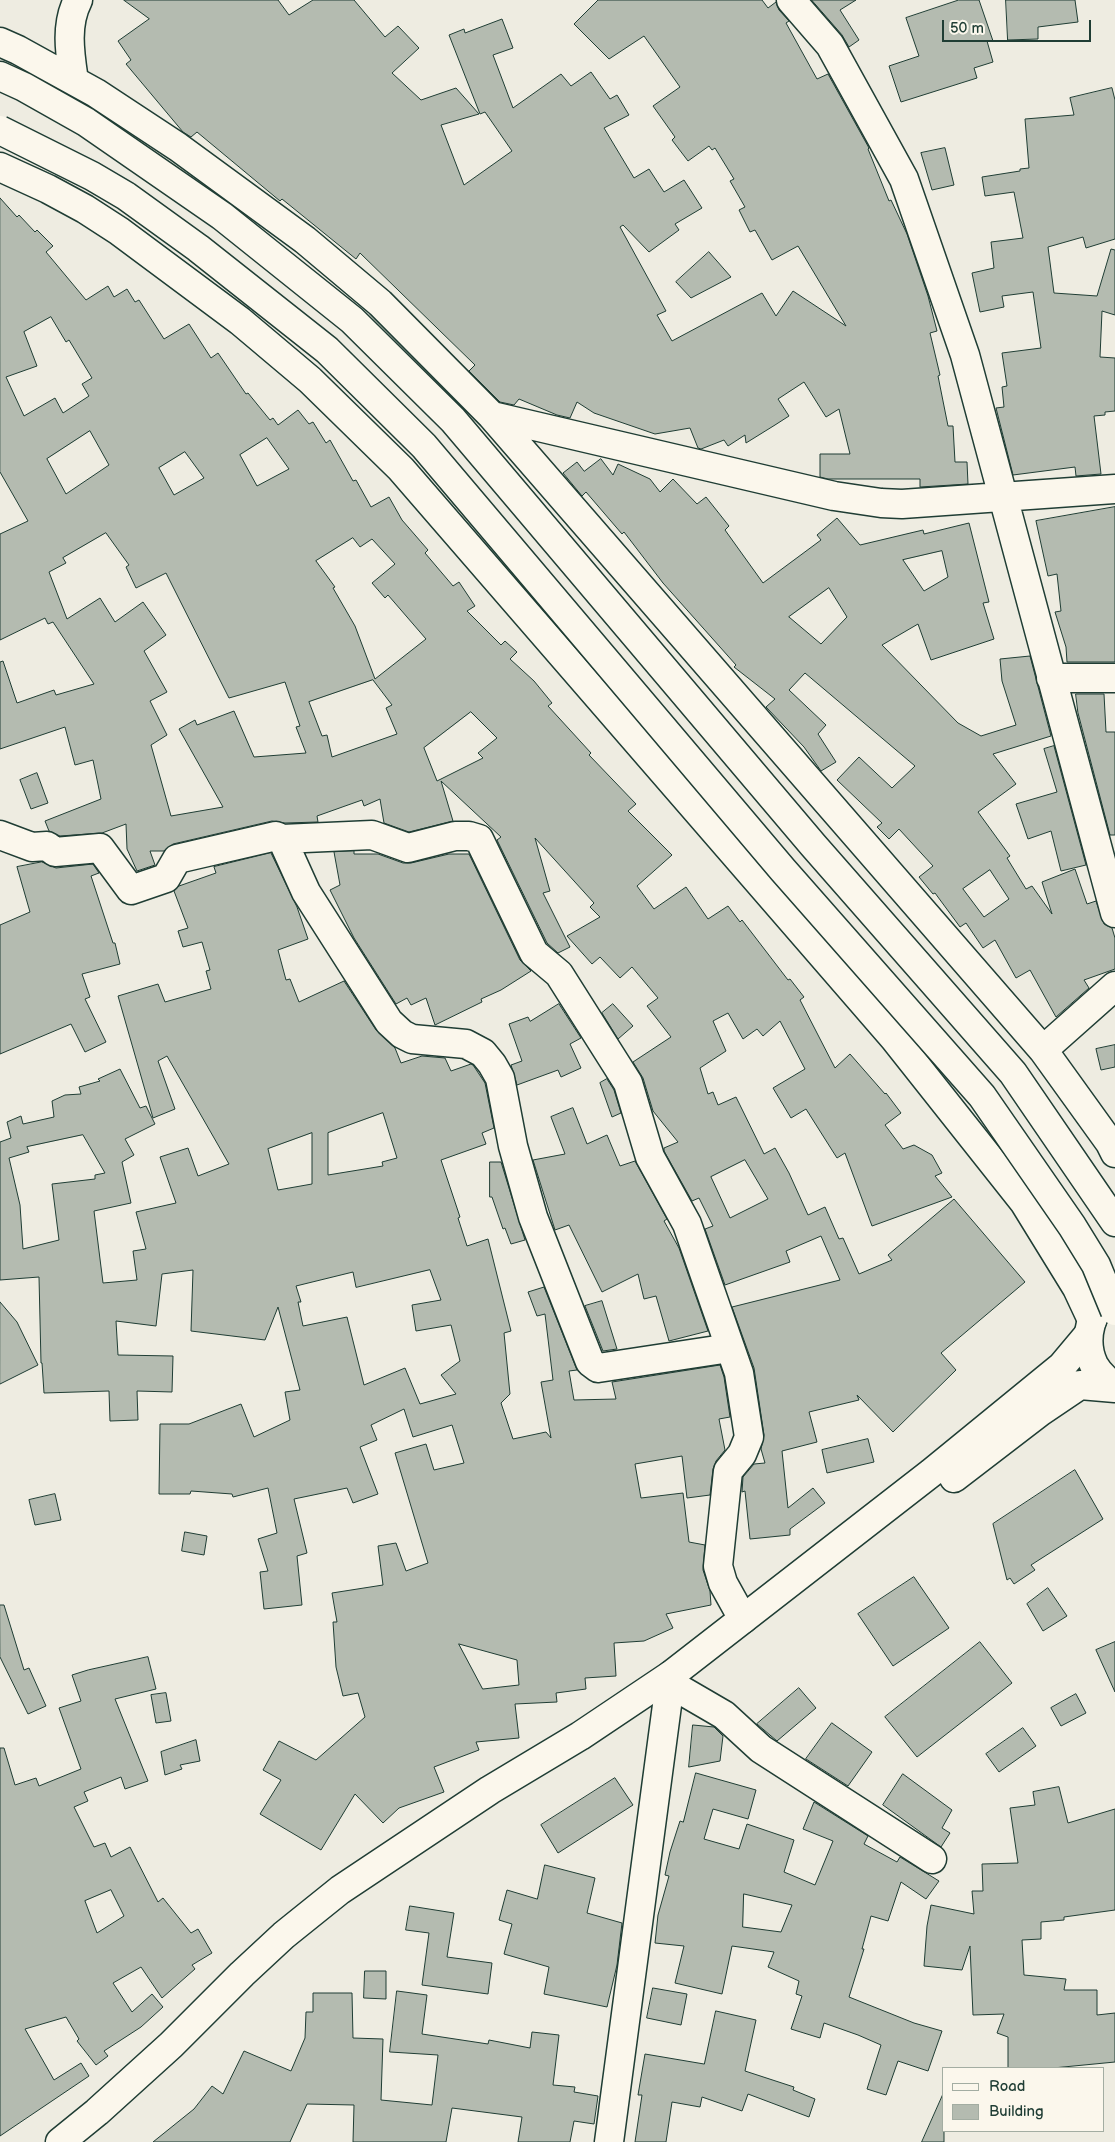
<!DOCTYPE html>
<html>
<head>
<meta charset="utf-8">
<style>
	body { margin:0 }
	#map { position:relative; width:1115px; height:2142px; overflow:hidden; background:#eeece1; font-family:"Balsamiq Sans",sans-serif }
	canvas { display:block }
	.legend { position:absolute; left:942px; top:2067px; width:162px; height:65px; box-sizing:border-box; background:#fbf7ec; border:1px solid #a3ada2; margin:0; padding:6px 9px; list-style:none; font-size:15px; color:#1f3d34 }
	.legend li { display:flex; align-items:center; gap:10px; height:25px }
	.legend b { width:25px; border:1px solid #a3ada2 }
	.scale { position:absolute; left:942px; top:20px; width:149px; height:22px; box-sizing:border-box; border:2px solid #1f3d34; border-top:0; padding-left:6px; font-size:15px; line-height:18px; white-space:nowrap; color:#1f3d34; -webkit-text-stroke:4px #fbf7ec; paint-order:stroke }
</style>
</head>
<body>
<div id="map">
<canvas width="1115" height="2142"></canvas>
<ul class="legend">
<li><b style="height:6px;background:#fbf7ec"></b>Road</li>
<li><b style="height:14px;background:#b4bbb0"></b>Building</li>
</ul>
<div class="scale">50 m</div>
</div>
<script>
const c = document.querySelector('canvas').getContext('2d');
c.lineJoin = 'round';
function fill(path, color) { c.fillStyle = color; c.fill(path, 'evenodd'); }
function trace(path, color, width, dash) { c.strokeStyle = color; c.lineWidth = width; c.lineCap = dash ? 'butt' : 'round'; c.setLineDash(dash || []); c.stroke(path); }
const building = new Path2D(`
	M124,0h154l11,15 24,-15h41l31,37 13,-11 21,22 -27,25 29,27 35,-12 23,26 -38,11 23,60 48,-34 -27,-39 -5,2 -31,-79 15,-6 1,4 37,-14 11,29 -20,7 20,53 48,-34 10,12 20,-14 19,27 7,-4 12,20 -25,13 30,50 15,-9 15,23 20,-12 18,28 -27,16 4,6 -30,22 -26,-27 -3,2 46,84 -9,4 15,26 90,-48 14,23 17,-25 53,35 -48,-80 -26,14 -17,-30 -5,2 -11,-22 6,-3 -15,-26 4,-2 -19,-31 -3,2 -3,-4 -21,15 -16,-21 3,-3 -22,-31 27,-19 -36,-51 -35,23 -35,-35 24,-24h164l6,8 8,-6 3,8 10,11 -3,2 31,56 11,-5 41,74 -1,1 21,52 2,-1 16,34 21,62 9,35 -7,2 10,42 -2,1 10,50h5l2,36h12l1,22 -48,3v-8h-92l-8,-2v-23h30l-11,-45 -13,8 -22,-35 -26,17 11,17 -14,9 -29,18 -1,-8 -17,11 -4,-6 -23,9 -3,-1 -8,-20 -35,6 -61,-21 -17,-11 -7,16 -13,-3 -38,-16 -5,6 -14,-3 -31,-31 6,-6 -115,-112 -4,6 -74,-60 -2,2 -83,-69 -6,5 -8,-5 -57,-68 5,-4 -13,-19 31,-22z
	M812,0h44l-16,10 19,30 -10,7 -7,-12z
	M959,0h20l14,41h-6l6,21 -19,6 3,10 -76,24 -12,-36 30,-10 -13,-38z
	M1006,0h69l3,22 -40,5v12l-30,1z
	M1112,88l3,12v139l-29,9 -3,-11 -35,10 6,46 43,3 14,-47 4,1v65l-13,-4 -2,46 15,1v53l-10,1v3l-11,1 7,58 -25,2 -1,-9 -62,8 -17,-67 8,-1 -2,-20 5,-1 -5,-33 39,-5 -8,-56 -31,4 2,11 -24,5 -8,-39 22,-5 -3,-26 32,-4 -9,-46 -29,4 -3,-19 38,-6v-2l9,-1 -4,-49 49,-4 -4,-17z
	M945,148l9,37 -22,5 -11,-37z
	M0,198l17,19 2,-2 16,17 2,-2 16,16 -7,6 40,48 22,-14 6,11 13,-8 8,13 4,-2 25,39 25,-15 22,34 7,-5 28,41 2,-1 22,27 3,-2 5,7 20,-15 11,14 4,-2 13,21 4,-3 23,41 3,-1 15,27 18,-10 13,23 26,30 -3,3 28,33 6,-4 16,24 -8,5 34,34 4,-4 12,11 -7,7 24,22 18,22 -4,3 43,47 -2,2 47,49 -8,7 44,44 -35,31 17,23 32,-22 22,32 20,-13 12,16 2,-2 46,60 2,-1 14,18 -4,3 35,68 15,-14 35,40 1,-1 15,20 -16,12 18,24 11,-4 18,10 10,18 -7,3 17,21 -80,29 -27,-73 -8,5 -31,-49 -15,9 -18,-30 32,-19 -25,-48 -17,15 -6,-7 -14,10 -15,-26 -15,8 13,30 -26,17 8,26 5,-2 5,13 18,-8 28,57 11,-6 14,25 19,42 17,-8 14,32 4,-1 16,36 33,-14 -4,-5 66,-56 71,83 -84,71 15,17 -63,62 -36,-37 2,5 -50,12 8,30 -35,9 6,57 25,-20 12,15 -35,26v6l-40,4 -5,-48 -3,1 1,-15 11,-13 11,-1 -4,-14 3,-14 -10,-67 -22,-61 108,-27 -19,-44 -35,15 4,11 -65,23 -20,-56 8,-3 -14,-28 -7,3 -28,-50v-3l14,-6 -25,-31 -10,-33 -10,-16 38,-25 -24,-31 11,-8 -26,-31 -12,11 -20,-21 -8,7 -25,-28 33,-19 -10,-10 4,-4 -59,-65 15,53 -7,2 27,54 -12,6 -11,-10 -50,-103 4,-3 -60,-56 12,40 -44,11 -25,-9 -4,-24 -16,7 -2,-6 -45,16 1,6 -33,1 -13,-2 -99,23 -9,7h-14l5,14 -18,6 -10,-22 -1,-25 -24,9 -42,3 -11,-5 -4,-10 56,-22 -8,-39 -18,5 -10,-38 -65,22v-87l3,-1 14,42 37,-13 2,5 38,-11 -41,-62 -5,2 -3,-6 -45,22v-106l28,-13 -28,-49zM51,317l15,25 3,-2 23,38 -10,6 7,12 -26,17 -8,-15 -31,18 -18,-39 31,-11 -13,-34zM90,431l19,34 -43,29 -19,-35zM267,438l22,31 -32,17 -17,-31zM185,452l19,26 -30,17 -15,-27zM106,533l23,32 -3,2 10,21 30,-15 63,125 56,-16 15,44 -4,1 10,26 -52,4 -20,-46 -37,14 -2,-5 -16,9 44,78 -52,9 -20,-71 16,-10 -17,-34 17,-9 -23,-41 22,-16 -23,-33 -28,20 -15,-24 -33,21 -18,-47 17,-9 -3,-5zM353,538l7,9 12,-8 23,25 -23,19 13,15 3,-3 38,44 -51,40 -20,-53 -22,-38 2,-1 -19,-26zM373,680l19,25 -6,3 11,26 -65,23 -5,-22 -5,1 -13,-34zM471,712l26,26 -19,15 5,5 -46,23 -13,-33zM745,1160l23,39 -38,19 -19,-41z
	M709,252l22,25 -40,21 -15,-16z
	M601,459l12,16 5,-11 32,15 10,13 13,-13 24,25 9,-7 23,29 -4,4 38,53 58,-43 -4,-5 20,-17 23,27 63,-15 1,4 45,-11 20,79 -6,1 11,36 -63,21 -13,-36 -36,21 76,78 23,13 35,-11 -14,-44 -2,-22 30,-3 21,80 -58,18 23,30 -38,28 32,44 -3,2 19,31 6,-3 20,28 -10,-32 33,-13 12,35 9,-3 8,23 8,4 3,10v31l-31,11 5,8 -33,29 -26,-47 -14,8 -21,-38 -12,8 -17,-25 -6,4 -25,-34 -2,1 -14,-17 14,-11 -34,-37 -10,10 -12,-12 5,-4 -45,-43 22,-23 33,31 23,-22 -110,-93 -16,17 37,35 -8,9 18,28 -15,9 -17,-24 -38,-40 9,-8 -41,-32 2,-2 -73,-82 -39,-51 -2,2 -36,-42 -4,4 -19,-23 14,-11 7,9zM942,551l6,26 -24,14 -21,-31zM829,588l18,29 -26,27 -32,-27zM990,870l19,29 -25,18 -21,-28z
	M1115,507v155h-48l-1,-15 -11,-35 6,-1 -4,-37 -9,2 -12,-55z
	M1076,694h28l2,38h9v103h-5l-32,-122z
	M1054,746l32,119 -25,6 -10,-40 -23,8 -12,-35 41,-12 -13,-43z
	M37,773l11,30 -17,6 -11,-29z
	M354,851v3h24l25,9h8l38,-9h20l51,106 11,11 -30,19 -20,9 1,3 -47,23 -9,-27 -15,7 -4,-7 -11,6 -42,-66 -24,-48 10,-5 -6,-33z
	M271,853l26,54 11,32 -30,11 8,30 4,-1 9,23 45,-21 32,49 19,18 6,15 21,-7 23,2 6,13 20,-7 2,1 12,18 9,45 -12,5 4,11 -45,16 19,57 -2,1 9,28 21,-7 23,92 -7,2 6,61 -9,9 12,36 33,-7 5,6 -10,-56 12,-2 -8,-66 -8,2 -9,-24 16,-5 33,83 -8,1 5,29 42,-1 -4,-17 108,-17 4,12 6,40 -11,2 6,31 -9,11 -3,8 -3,26 -23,3 -5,-42 -47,8 6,34 42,-5 6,49 16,3 -2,25 7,21 1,14 -45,9 7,14 -29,13 -30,2 2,33 -31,2 1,11 -30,4 1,9 -42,2 4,34 -43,4 3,8 -45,17 10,25 -45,16 -16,15 -28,-29 -34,56 -61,-36 21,-34 -18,-10 16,-29 37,19 49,-43 -7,-24 -15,3 -7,-29 -3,-45h4l-5,-29 51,-8 -5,-39 18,-3 10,28 22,-8 -33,-110 31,-9 8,26 30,-7 -12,-38 -39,12 -9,-28 -33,16 6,15 -17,7 18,47 -25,9 -6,-15 -53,11 13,54 -10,3 5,49 -38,4 -4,-37 8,-1 -10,-32 19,-6 -9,-45 -35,9 -1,-3 -41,-3 -1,3h-31l1,-70h29l52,-20 13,33 36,-17 -5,-28 15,-2 -22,-83 -13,33 -74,-9 2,-61 -31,4 -6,52 -40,-5 2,34 55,1 -1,36 -35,-1 1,29 -28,1 -1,-30 -65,2 -2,-30h-1l-2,-86 -39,3v-138l11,-4 -4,-16 14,-6 2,8 31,-7 -2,-16 13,-6 16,-1 -2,-7 21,-6 -2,-2 22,-10 20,39 6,-2 9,18 -30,15 9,16 -12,7 9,41 -37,8 9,72 34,-3 -4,-29 13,-2 -10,-37 40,-9 -16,-46 28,-9 10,28 31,-12 -62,-108 -9,5 17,48 -22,9 -35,-122 40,-12 7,18 46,-13 -5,-18 4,-1 -8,-28 -19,5 -5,-16 10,-3 -14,-37 5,-5 37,-13 -2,-6zM383,1113l14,45 -15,4 1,4 -55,9v-42zM312,1133v51l-34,6 -10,-41zM83,1135l22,38 -10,2v4l-43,5 7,56 -36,9 -3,-44 -11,-47 20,-6 -2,-5zM430,1270l11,30 -29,5 4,26 35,-6 9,36 -19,14 15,19 -36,10 -15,-36 -41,17 -17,-68 -44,9 -5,-24h3l-5,-16 57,-14 3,15zM459,1644l58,16 2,25 -36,4z
	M42,862l14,6 37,-4 6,9 -8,3 22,67h2l5,21 -38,10 8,23 -5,2 21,43 -21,10 -14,-28 -71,30v-129l30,-13 -13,-45z
	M559,1004l22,34 -11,6 11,24 -20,9 -3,-7 -41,15 -6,-20 11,-4 -13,-37 19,-7 2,4z
	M613,1004l20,22 -15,13 -16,-26z
	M1115,1045v22l-14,3 -5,-21z
	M607,1079l7,11 7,23 -9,4 -12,-34z
	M573,1108l14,36 20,-9 13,31 15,-5 32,58 -3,2 15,27 29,83 -39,10 -13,-45 -12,3 -6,-25 -36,18 -33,-67 -14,5 -22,-70 32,-6 -14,-37z
	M490,1162h11l24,78 -14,4 -6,-16 -2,1 -11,-32h-2z
	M602,1301l15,48 -14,2 -18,-45z
	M0,1302l17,20 21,43 -38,19z
	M868,1439l6,23 -47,11 -5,-23z
	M1075,1470l28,49 -72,46 4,5 -21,14 -4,-6 -3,2 -14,-56z
	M55,1494l6,26 -26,5 -6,-25z
	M185,1532l22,4 -3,19 -22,-4z
	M914,1577l35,51 -56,38 -35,-52z
	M1048,1588l19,28 -24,15 -16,-27z
	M0,1605h4l20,65 5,-2 17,38 -18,8 -28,-57z
	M980,1642l32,41 -95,74 -32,-40z
	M1115,1642v50l-19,-42z
	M148,1657l8,32 -41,10 33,82 -23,8 -4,-12 -37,15 4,9 -14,6 20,40 11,-4 6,14 19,-10 28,55 5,-4 28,35 7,-4 14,24 -20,12 3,4 -33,29 -21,-31 -28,16 19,29 20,-18 11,13 -22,20 -37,24 4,5 -12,9 -19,-24 2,-2 -13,-22 -41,12 29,51 27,-17 8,13 -89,60v-388h4l11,37 21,-7 3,8 42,-17 -22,-61 22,-7 -9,-26 16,-5zM111,1890l13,26 -27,17 -12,-32z
	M799,1688l17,20 -39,33 -20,-17z
	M166,1693l5,28 -15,2 -5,-28z
	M1076,1694l10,19 -25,13 -10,-18z
	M832,1723l40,29 -24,34 -42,-27z
	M693,1725l21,2 9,9 -3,25 -31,6z
	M1023,1728l13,18 -37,26 -13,-18z
	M196,1740l4,21 -20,4 2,4 -17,6 -4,-23z
	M696,1773l60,17 -8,29 -35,-10 -9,30 35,10 8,-25 47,16 -10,32 31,13 18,-44 -30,-12 11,-27 54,34 -4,8 33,18 3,-5 39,24 -13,18 -25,-17 -13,39 -17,-5 -9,33h2l-15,48 65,26 28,8 -14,40 -30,-10 -12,34 -19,-6 14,-44 -23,-10 -34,-12 -4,15 -29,-9 11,-33 -6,-2 3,-13 -31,-14 6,-15 -42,-6 -10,48 -47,-11 9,-37 -29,-3 3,-28 11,-39 -4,-1 5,-23 10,-31 3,1zM744,1894l48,11 -11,27 -38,-5z
	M903,1774l49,36 -10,18 8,5 -9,14 -58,-42z
	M615,1778l18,27 -75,48 -17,-28z
	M1059,1787l9,36 47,-14v101l-51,7v3l-23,2v17l-19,1 2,35 42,4 -2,11h33v25l18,-2v49l-62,6h-45v-31l-11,-4 7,-19 -31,1 -3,-69 -8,24 -38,-4 3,-40 4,-21 43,9 -2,-23h11l-1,-27 36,-1 -8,-55 25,-3 -2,-13z
	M545,1865l50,13 -8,35 35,10 -5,42 -10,42 -63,-13 5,-27 -45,-13 8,-30 -13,-4 8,-30 30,9z
	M410,1906l44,7 -7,44 45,6 -4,31 -66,-9 7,-52 -23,-3z
	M365,1971h21v28l-22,-1z
	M653,1988l34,6 -6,31 -34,-7z
	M397,1991l30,4 -5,39 66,10 1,-4 41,8 2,-16 27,3 -6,50 22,2 -1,5 24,4 -4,28 -20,-3 -4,21h-52l4,-25 -70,-9 -6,34h-93l1,-37 -47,-1 -17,38h-137l41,-33 18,-23 11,8 21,-43 47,20 14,-33 1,-26h7v-19h39l1,45 30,1 -2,61 51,5 6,-50 -48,-3z
	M716,2011l40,9 -11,51 49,16 -1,3 22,9 -6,18 -61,-23 -6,17 -40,-14 -2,10 -28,-5 -6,40h-31l7,-47h-4l7,-41 59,10z
	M944,2092v50h-22z`);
fill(building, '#b4bbb0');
trace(building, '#1f3d34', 1);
const minor = new Path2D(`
	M791,0l39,45 74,134 61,176 150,558
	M0,42l18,8 78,43 82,54 127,93 75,63 112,113 551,634 67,93 5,10
	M74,81c-4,-27 -9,-56 4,-81
	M0,167l48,22 37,20 34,22 121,90 70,59 91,89 493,569 130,164 53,86 15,32
	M492,416l342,80 47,7 21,1 213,-15
	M1051,678h64
	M0,835l32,12 15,-1 8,6 45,-4 31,42 35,-12 11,-19 99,-23 6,3 90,-4 36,13 47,-12h14l10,3 55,114 25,21 69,109 22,74 37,67 52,149 10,64 -7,17 -14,17 -10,95 5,17 20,36
	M282,839l24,53 83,130 13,12 10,5 54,5 17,9 9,11 8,14 13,68 20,71 57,145 8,6 132,-20
	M1043,1050l72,-64
	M681,1690l43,25 37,34 171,110
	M609,2142l62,-467`);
const major = new Path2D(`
	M954,1478l86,-66 40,-27 35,3
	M60,2142l37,-30 74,-67 71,-71 42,-39 56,-45 150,-100 90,-54 91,-61 260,-202 131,-107 26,-31`);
const highway = new Path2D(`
	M0,76l24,11 62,35 136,94 130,104 101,100 360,425 200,228 102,149
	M1115,1293c-25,14 -33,47 -21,72 5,9 13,16 21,22`);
trace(minor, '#1f3d34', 31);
trace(major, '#1f3d34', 31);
trace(highway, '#1f3d34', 31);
trace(minor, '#fbf7ec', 28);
trace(major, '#fbf7ec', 28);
trace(highway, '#fbf7ec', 28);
const highwayBridge = new Path2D(`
	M0,130l92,46 34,20 72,52 129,102 97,96 359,424 199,226 90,130 24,39 19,46`);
trace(highwayBridge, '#1f3d34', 31, []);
trace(highwayBridge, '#fbf7ec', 28);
</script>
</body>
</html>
